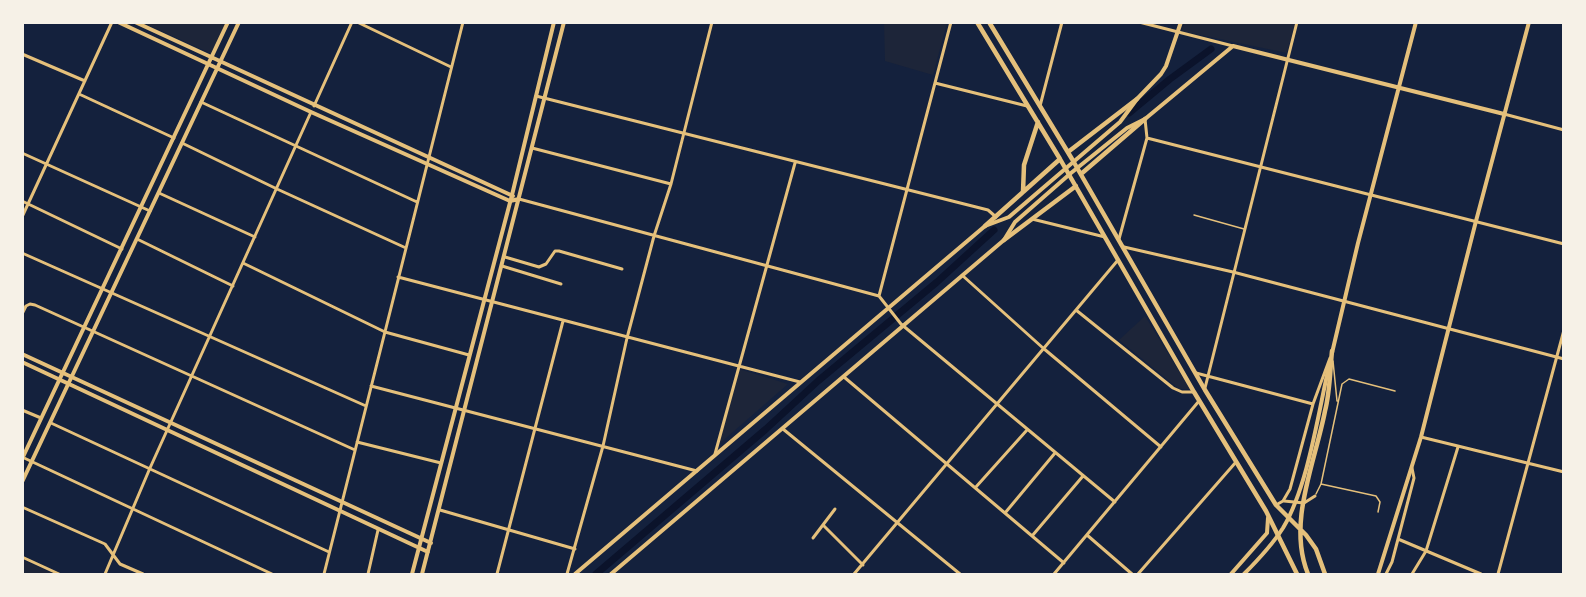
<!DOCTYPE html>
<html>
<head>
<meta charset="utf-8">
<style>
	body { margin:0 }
	#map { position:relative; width:1586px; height:597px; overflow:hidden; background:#14213d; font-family:Georgia,serif }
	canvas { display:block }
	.frame { position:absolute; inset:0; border:24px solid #f6f1e7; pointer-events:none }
</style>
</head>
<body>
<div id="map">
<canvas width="1586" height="597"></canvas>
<div class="frame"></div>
</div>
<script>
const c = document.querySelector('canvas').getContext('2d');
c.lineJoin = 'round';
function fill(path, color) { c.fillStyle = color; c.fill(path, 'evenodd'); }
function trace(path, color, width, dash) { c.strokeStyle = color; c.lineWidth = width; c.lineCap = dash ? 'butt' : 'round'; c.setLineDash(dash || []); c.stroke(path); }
fill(new Path2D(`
	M144,23h82l-14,31z
	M884,23h63l-14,52 -48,-14z
	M1185,23v-1l110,1 -8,30 -106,-22z
	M1145,316l45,73h-11l-60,-49z
	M739,369l49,15 -70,61z
	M22,560h1l31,14h-31z`), '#1d2539');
trace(new Path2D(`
	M1129,113l41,-34 41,-30
	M596,574l170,-145 52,-48 119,-99 57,-52`), '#0b132b', 7);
trace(new Path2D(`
	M1194,215l50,14
	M1333,361l4,40
	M1321,484l55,12 4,6 -2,10
	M1316,494l5,-10 21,-100 7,-5 46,12`), '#e5c07b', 1.5);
trace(new Path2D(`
	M357,22l94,45
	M1139,22l94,24
	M22,54l63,27
	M935,83l92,23
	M79,94l95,44
	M536,96l452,114 8,7
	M201,102l216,100
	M314,106l38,-84
	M1040,106l22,-84
	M1504,114l60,16
	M1147,138l417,106
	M182,143l95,46 129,59
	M532,148l139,36
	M22,153l128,58
	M159,193l96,44
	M519,199l360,97 22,28 214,178
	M22,201l100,48
	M22,217l90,-195
	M1032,219l73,18
	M137,239l96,47
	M1119,239l28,-101 -2,-19
	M1124,247l109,25 331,87
	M22,253l344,153
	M505,257l34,10 7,-3 9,-13h4l63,18
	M243,263l142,69 84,23
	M502,266l59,18
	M963,276l80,72 118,99
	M398,277l402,105
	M879,296l72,-274
	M1076,310l97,78 9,4h12
	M22,314l4,-8 4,-2 5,1 320,145
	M1196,373l117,31
	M844,377l220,186
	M371,386l326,85
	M1205,388l92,-366
	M22,410l19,8
	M51,423l278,129
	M783,429l177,145
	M1421,437l143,35
	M357,442l84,21
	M715,454l80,-291
	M22,457l250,117
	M975,488l52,-58
	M1284,501l20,2 11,-7
	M1276,505l7,-4 7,-12 23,-85 17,-46
	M22,507l83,37 15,20 23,10
	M440,510l135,39
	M1005,513l50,-60
	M823,525l40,40
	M1087,535l45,39
	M1032,536l51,-60
	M813,538l22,-29
	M1398,539l83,35
	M22,557l37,17
	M105,574l45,-106 161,-356
	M324,574l139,-552
	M368,574l10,-44
	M497,574l66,-253
	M567,574l36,-128 24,-108 27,-102 17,-52 41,-162
	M854,574l264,-314
	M1054,574l145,-173
	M1138,574l98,-112
	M1386,574l6,-12 22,-84 -2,-10
	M1412,574l14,-23 32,-104
	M1498,574l66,-244`), '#e5c07b', 3);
trace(new Path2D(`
	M118,22l193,90 199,89 9,-2
	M135,22l378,174
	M22,354l409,189
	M22,362l406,190
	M22,459l206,-437
	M22,482l217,-460
	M412,574l100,-379 42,-173
	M422,574l142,-552
	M1231,574l36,-41 1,-15`), '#e5c07b', 4);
trace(new Path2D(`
	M1332,353l26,-110 58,-221
	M575,574l410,-348 24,-9 111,-95 17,-23 24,-25 5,-8 15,-44
	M611,574l393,-334 11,-18 56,-49 56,-45 18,-9 88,-73 271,68
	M1244,574c14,-14 28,-29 39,-46 25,-42 35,-114 46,-162
	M1378,574l43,-137 55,-216 53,-199`), '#e5c07b', 4);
trace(new Path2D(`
	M977,22l83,137 134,233 72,119 31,63
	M989,22l83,137 133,231 71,115 30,30 10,14 9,25
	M1068,152l69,-53
	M1081,174l64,-55
	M1023,192l1,-27 14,-43
	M985,226l75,-67
	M1004,240l72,-54
	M1308,574c-21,-51 7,-111 17,-163 5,-19 5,-40 7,-60`), '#e5c07b', 4.5);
</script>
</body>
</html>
